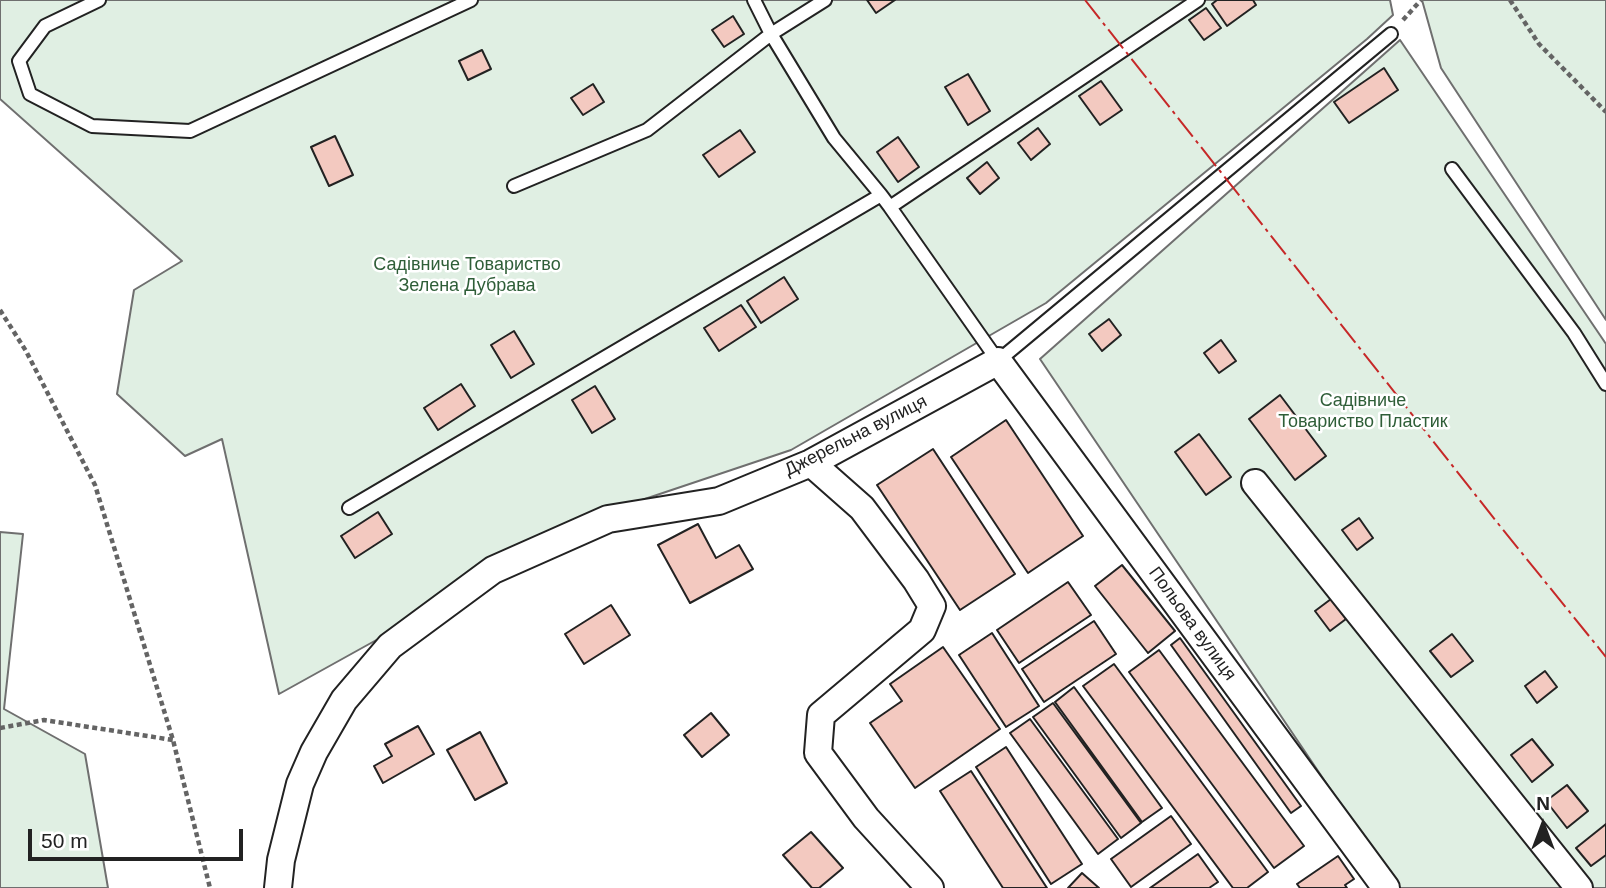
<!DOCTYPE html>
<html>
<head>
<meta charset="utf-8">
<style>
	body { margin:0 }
	#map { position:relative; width:1606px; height:888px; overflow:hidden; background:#fff; font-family:Helvetica,sans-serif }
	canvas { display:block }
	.north { position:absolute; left:1508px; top:790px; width:70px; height:70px; -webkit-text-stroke:5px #fff; paint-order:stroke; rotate:0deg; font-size:19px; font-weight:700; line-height:28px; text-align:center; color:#222 }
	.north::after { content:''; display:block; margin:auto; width:24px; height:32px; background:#222; clip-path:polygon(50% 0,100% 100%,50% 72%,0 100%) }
	.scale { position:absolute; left:28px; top:829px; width:215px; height:32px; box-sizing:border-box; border:4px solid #222; border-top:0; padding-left:9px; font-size:21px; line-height:24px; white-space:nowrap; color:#222; -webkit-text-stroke:5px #fff; paint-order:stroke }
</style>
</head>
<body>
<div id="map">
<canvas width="1606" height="888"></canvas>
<div class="north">N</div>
<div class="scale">50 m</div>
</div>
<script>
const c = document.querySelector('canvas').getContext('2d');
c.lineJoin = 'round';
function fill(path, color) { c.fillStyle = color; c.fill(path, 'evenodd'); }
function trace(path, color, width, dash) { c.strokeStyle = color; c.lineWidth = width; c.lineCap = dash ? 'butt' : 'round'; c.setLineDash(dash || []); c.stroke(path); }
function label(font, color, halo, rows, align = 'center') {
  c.font = font + ' Helvetica,sans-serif'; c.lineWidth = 5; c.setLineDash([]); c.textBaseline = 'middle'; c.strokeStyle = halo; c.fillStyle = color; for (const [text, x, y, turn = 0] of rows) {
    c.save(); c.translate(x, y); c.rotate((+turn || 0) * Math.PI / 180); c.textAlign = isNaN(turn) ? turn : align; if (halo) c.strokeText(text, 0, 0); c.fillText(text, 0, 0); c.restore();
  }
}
const green = new Path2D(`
	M0,0h1390l3,15 -26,24 -321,264 -255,147 -182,61 -330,183 -57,-255 -37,17 -68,-62 17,-104 48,-29 -182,-162z
	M1422,0h184v320l-165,-252z
	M1400,40l206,304v544h-209l-357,-529z
	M0,532l23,2 -19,175 81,45 23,134h-108z`);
fill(green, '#e0efe3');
trace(green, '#6f6f6f', 2);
const building = new Path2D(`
	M867,0h28l-19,13z
	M1217,0h36l3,5 -29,21 -15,-22z
	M1206,8l15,20 -17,12 -15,-20z
	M733,16l11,18 -20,13 -12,-17z
	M482,50l9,19 -23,11 -9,-19z
	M1384,68l14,22 -49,33 -15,-21z
	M968,74l22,37 -22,14 -23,-38z
	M1101,81l21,29 -22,15 -21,-29z
	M593,84l11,18 -21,13 -12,-17z
	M1038,128l12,16 -19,16 -13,-17z
	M740,130l15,22 -36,25 -16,-22z
	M335,136l18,39 -24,11 -18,-39z
	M898,137l21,30 -21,15 -21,-30z
	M987,162l12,16 -19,16 -13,-16z
	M784,277l14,22 -37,24 -14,-22z
	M741,305l15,22 -37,24 -15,-23z
	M1109,319l12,16 -19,16 -13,-17z
	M514,331l20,33 -23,14 -20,-33z
	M1221,340l15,21 -17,12 -15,-20z
	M461,384l14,22 -37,24 -14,-22z
	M595,386l20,33 -23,14 -20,-33z
	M1280,395l46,61 -31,24 -46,-61z
	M1006,420l77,116 -55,37 -77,-116z
	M1199,434l32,43 -25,18 -31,-43z
	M933,449l82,125 -55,36 -83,-125z
	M378,512l14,22 -37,24 -14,-22z
	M1359,518l14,20 -16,12 -15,-20z
	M698,524l18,34 23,-13 14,24 -63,34 -32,-58z
	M1122,565l53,66 -27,22 -53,-67z
	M1068,582l23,33 -72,48 -22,-33z
	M1331,599l15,20 -16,12 -15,-20z
	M611,605l19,30 -46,29 -19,-30z
	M1094,621l22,33 -72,48 -22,-33z
	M992,633l47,73 -33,21 -47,-72z
	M1452,634l21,27 -22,16 -21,-26z
	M1180,638l121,168 -10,7 -120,-168z
	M943,647l57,82 -85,59 -45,-65 32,-22 -12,-17z
	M1159,650l145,196 -30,22 -145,-196z
	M1114,664l154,208 -21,16h-14l-150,-202z
	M1545,671l12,16 -20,16 -12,-17z
	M1074,687l88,121 -20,14 -87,-120z
	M1053,703l88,120 -20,15 -88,-121z
	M711,713l18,22 -27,22 -18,-22z
	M1030,719l88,120 -20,15 -88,-121z
	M418,726l16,28 -51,29 -9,-17 18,-10 -7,-12z
	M480,732l27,51 -32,17 -28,-50z
	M1532,739l21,26 -21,17 -21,-27z
	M1006,747l76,117 -31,20 -75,-117z
	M971,771l76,117h-44l-63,-97z
	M1567,785l21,26 -21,17 -21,-27z
	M1171,816l20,28 -60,43 -20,-28z
	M1606,824v31l-15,11 -15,-18z
	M811,832l32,36 -24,20h-7l-29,-33z
	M1198,854l20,28 -9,6h-59z
	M1338,856l16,23 -9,6 2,3h-47l-3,-4z
	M1082,873l17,15h-31z`);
fill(building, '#f3c9c0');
trace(building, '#222', 2);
const lane = new Path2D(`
	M99,0l-54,26 -26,35 11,33 62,32 98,5 281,-131
	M754,0l17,34 63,104 47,57
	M1452,169l122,164 32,51
	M514,186l133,-56 124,-96 54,-34
	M890,207l108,154 393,-327
	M349,508l532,-313 9,12 308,-207`);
const street = new Path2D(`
	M811,463l51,45 54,72 16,26 -10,24 -101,85 -3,38 48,65 64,70
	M1255,483l324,405
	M278,888l3,-28 19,-76 14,-32 30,-52 46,-54 103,-76 115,-51 111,-18 92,-38 187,-102 388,527`);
trace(lane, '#222', 16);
trace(street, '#222', 30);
trace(new Path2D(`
	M1510,0l29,44 67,68
	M1403,20l18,-20
	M0,310l26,41 69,134 78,255 37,148
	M0,728l44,-8 129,20`), '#646464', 4.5, [5, 3.5]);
trace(lane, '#fff', 12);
trace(street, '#fff', 26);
trace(new Path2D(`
	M1085,0l415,526 106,131`), '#c62828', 2, [24, 5, 3.5, 5]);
label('18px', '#2f5e38', '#fff', [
	["Садівниче Товариство",467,265],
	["Зелена Дубрава",467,286],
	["Садівниче",1363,401],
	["Товариство Пластик",1363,422]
]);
label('18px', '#222', '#fff', [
	["Джерельна вулиця",856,436,-27],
	["Польова вулиця",1192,624,54]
]);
</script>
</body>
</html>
